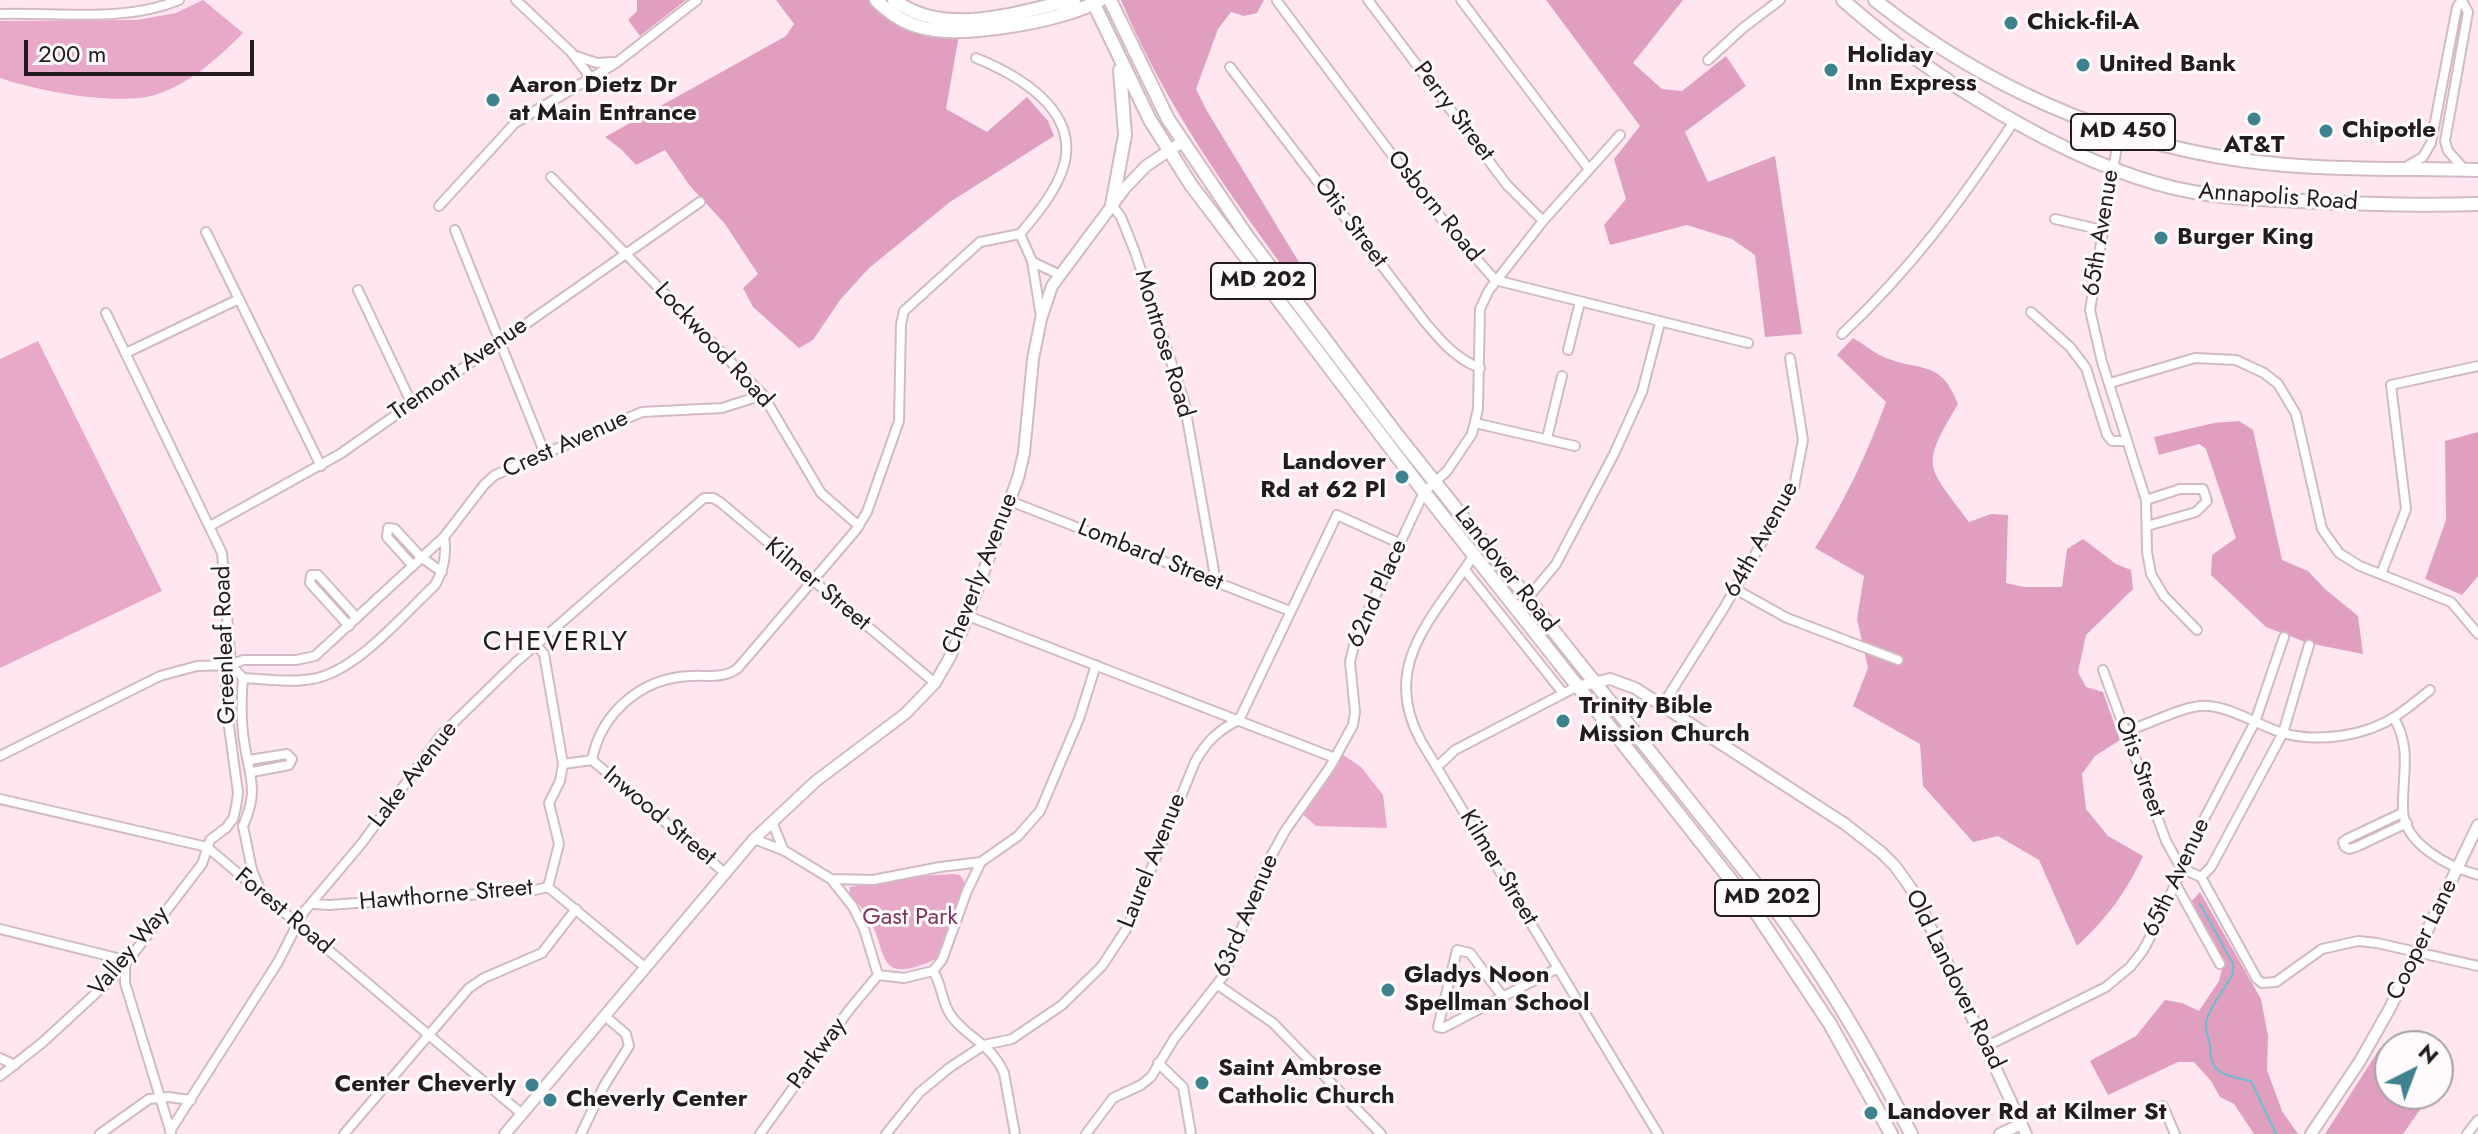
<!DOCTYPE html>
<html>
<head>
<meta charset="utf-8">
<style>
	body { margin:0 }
	#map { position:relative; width:2478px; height:1134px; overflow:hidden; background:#ffe6f1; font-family:Jost,sans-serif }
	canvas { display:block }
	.north { position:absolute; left:2374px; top:1030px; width:80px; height:80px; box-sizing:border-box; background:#fffafc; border:2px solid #a7a1a4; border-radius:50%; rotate:42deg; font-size:22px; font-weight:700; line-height:32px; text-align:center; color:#231b1f }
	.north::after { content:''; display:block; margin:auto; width:28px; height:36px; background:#3e8290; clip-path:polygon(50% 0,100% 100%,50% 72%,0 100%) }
	.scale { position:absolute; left:24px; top:40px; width:230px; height:36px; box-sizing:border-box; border:4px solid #231b1f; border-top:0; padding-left:10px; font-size:24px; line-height:28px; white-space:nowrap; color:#231b1f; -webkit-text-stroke:6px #fffafc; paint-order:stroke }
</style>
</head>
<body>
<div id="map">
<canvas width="2478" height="1134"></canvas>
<div class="north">N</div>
<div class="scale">200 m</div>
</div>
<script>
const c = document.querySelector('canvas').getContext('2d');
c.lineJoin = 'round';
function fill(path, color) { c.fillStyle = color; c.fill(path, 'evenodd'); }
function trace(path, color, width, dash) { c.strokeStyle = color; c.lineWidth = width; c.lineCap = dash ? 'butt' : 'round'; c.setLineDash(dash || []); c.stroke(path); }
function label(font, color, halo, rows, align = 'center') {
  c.font = font + ' Jost,sans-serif'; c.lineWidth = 6; c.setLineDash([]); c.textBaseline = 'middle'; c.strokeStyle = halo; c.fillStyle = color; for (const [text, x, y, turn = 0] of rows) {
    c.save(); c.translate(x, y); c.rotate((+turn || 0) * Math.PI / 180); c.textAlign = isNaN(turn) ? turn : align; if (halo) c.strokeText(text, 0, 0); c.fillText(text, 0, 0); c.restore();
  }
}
fill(new Path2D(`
	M203,0l40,33c-25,25 -51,49 -85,61 -38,13 -120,-3 -158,-16v-57l137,-1 39,-7z
	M38,341l124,250 -162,77v-309z
	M1339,752l22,15 22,28 4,33 -71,-2 -16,-14z
	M954,874l6,1 5,8 -29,76c-64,29 -46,-9 -70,-46 -5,-7 -12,-13 -17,-19l1,-7 70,-11z`), '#e8a8c8');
fill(new Path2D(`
	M637,0h49l-46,36 -12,-16 9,-9z
	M776,0h92l5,5 86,30 -13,74 41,23 40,-35 21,24 6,15 -104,66 -82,67 -28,31 -27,40 -14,8 -46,-41 -10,-19 15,-14 -33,-50 -35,-38 -25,-36 -29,15 -14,-15 -17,-13 181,-101 8,-12z
	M1121,0h143l-7,13 -13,3 -13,-4 -13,17 -22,60 11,22 101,166 -11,9c-69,-94 -130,-177 -176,-286z
	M1546,0h137l-50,63 29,26 20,2 44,-35 20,30 -61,46 23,50 67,-26 27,178 -37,3 -10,-82 -23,-16 -45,-14 -77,20 -6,-20 22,-26 -12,-40 26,-33z
	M1853,338c11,6 22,16 33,20 37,14 55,2 72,46 -38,64 -32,60 11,118l22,-8 17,1 -2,68 18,4h38l5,-38 16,-10 33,25 15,6 2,19 -47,46 -8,37 8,15 17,5 17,48 -25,16 -13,18 4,35 22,27 35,20c-18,38 -35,61 -66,90l-38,-86 -41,-24 -25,6 -50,-56 -3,-42 -67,-38 15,-38 -11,-49 7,-43 -49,-28c30,-47 52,-94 71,-146l-49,-47z
	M2239,421l14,9 29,130 26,11 17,18 33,27 5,38 -55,-11 -42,-16 -55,-52 1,-20 24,-17 -30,-89 -7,-5 -40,11 -5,-18 60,-14z
	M2478,432v144l-16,19 -37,-16 21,-59 -1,-79z
	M2200,892l61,107 7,37 -1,34 15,41 16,23h-44l-20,-30 -14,-7 -9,-16 -17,-19h-16l-70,33 -18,-34 46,-25 29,-36 17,3 17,8 20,-30 5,-20 -33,-59z
	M2380,1048l10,6v40h41l-28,40h-78z`), '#e09fbf');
trace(new Path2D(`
	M2200,904l33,60v9c-8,17 -22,30 -27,49 -2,9 4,17 4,25 0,29 16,28 41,34l25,53`), '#69bed1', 2);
const minor = new Path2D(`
	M516,0l55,52 20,26
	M1368,0l139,185 36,36
	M1461,0l127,168
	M1277,1l151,202 67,77 253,63
	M2462,1l6,11 -23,129 3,10 16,18
	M0,14c58,-2 124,9 179,-14
	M576,56l21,7 16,-1
	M976,58c42,17 103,52 88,107 -7,25 -27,49 -44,69
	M1708,60l35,-32 37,-28
	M1230,67l195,255c16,19 31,37 55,46
	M2117,146l-27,164 12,52 44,138 1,52 4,22 13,22 33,34
	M2404,168l19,-11 8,-14 26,-136 5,-7
	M551,177l212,218 58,98 38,33
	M1112,205l9,12 14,35 49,149 32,181
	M439,206l76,-83 101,-60 81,-63
	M2055,219l47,11
	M455,230l90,224
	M206,232l115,234
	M1033,262l27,13
	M358,290l53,112
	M2031,312l39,35 16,21 21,67 5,6h15
	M1842,334c71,-67 119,-133 173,-214
	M1568,350l12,-48
	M126,353l113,-54
	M2110,383l85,-25 41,2 28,13 14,11 18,30 26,115 17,24 21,13 91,36 27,32
	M1475,423l100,23
	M1547,438l15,-62
	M2146,500l34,-11h23l4,12 -11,11 -49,14
	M1010,501l280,110
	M210,526l130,-72 360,-252
	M1474,555c-40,62 -95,110 -53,186l237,393
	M413,566l-26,-29 1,-9 7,1 26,28 21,15
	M1465,570l98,123
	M2381,574l25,-65 -15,-124 87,-19
	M1735,589l52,29 111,42
	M1527,599l29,-35 58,-110 28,-62 18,-69
	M968,616l367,142
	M349,626l-39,-43 1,-8h7l39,43
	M536,645l8,9 19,110 -3,17 -11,22 10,41 -11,43
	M231,665l12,13c22,1 47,5 69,1 44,-7 91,-64 123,-94 9,-15 12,-30 9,-48
	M2103,670l63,171 15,27 20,9 56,102 5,4 14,-1 46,-33 36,-8 19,2 101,23
	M243,678c-2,22 -2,47 2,69 6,34 13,45 -2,79
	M1662,706l62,-98 70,-121 9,-47 -13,-82
	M2394,718c18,31 8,57 9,91 0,35 46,58 75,66
	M2127,731c23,-7 59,-27 81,-25 26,2 51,20 75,27 35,10 83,3 113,-17 12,-8 23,-17 34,-26
	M0,756l160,-80 37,-10 34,-1 12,-5h53l19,-4 129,-119 40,-52 11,-10 147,-63 80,-4 41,-13
	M249,760l38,-6 5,5 -3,6 -37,7
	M592,760c9,-47 49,-82 98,-84 16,-1 35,3 48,-8l118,-138 11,-18 32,-91 2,-97 3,-13 76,-69 40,-8 12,27 9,56
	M592,760l134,114
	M563,764l29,-4
	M1437,767l18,-17 121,-63
	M0,799l207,48 315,267
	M2402,813l-55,26 -4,3 2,5 4,2 7,-2 51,-24
	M772,822l12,29
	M243,826l9,44 7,17
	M754,839l31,12 46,28 22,28 11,22 14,46 26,3 29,-7
	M2201,877l10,-10 72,-134 26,-88
	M831,879l42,1 67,-13 41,-5
	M2175,883l45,81
	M548,887l98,81
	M313,904l16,1 206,-15 13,-3
	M0,929l117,29 8,8v17l46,150
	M933,971l9,-11 25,-69 14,-29 37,-26 22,-25 39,-92 17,-54
	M933,971c10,15 8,32 19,46 17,22 39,27 52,56l11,61
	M1218,985l55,38 108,111
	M1503,997l-33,-44 -13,-3 -19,77 5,1 115,-60
	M1987,1046l119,-59 24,-20 12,-15 16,-29 44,-100 53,-101 29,-85
	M0,1058l15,7
	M1158,1063l25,24 8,47
	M0,1076l43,-34 77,-71 82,-107 8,-24 16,-12 7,-9 3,-12 2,-14 -11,-81 -1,-27 5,-20 -9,-112 -116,-240
	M2163,1106l12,28
	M170,1131l108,-169 25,-49 59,-70 79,-108 74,-72 189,-165h9l7,4 215,181
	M100,1134l49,-35 19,-2 23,3
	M344,1134l125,-146 15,-10 58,-25 34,-44
	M581,1134l23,-48 25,-40 -3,-12 -21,-18
	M760,1134l89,-124 29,-35
	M886,1134l33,-41 30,-25 35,-23 28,-6 50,-34 40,-39 25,-38 68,-166c11,-20 23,-32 44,-42l98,-205 64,29
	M1086,1134l27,-36 28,-13 10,-8 23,-38 51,-65 39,-105 21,-38 45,-64 23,-42 2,-13 -5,-50 6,-25 68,-145 23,-21 25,-37 6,-25 2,-100 9,-19 54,-69 77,-86
	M2467,1134l11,-14`);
const tertiary = new Path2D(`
	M1576,687l34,-8 25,9 210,136 37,29 13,13 20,28 111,240
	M505,1134l249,-295 62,-58 89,-67 30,-31 15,-26 13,-29 55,-150 6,-25 9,-94 8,-40 11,-33 73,-98 21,-22 36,-24
	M2000,1134l21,-10
	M2311,1134l49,-73 30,-53 88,-183`);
const primary = new Path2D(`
	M876,0c14,14 29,24 48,28 40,10 140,-7 176,-28
	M894,0c51,39 123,12 180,0
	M1092,0l58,120 41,65 233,307 329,416 77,116 61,110
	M1110,0l58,119 79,117 151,200 372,466c54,73 100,151 141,232
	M1843,0c84,75 221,162 331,188 43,10 84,11 127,13 59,3 118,5 177,3
	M1875,0c105,84 231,141 365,160 79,11 159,8 238,10
	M1112,205l13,-70 -5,-65`);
trace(minor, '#d1bac5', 12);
trace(tertiary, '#d1bac5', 14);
trace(primary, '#d1bac5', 16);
trace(minor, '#fff', 8);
trace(tertiary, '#fff', 10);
trace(primary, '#fff', 12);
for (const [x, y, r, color] of [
	[2011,23,8,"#3e8290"],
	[2083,65,8,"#3e8290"],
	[1831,70,8,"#3e8290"],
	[493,100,8,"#3e8290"],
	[2254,119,8,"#3e8290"],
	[2326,131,8,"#3e8290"],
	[2161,238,8,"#3e8290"],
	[1402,477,8,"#3e8290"],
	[1563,721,8,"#3e8290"],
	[1388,990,8,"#3e8290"],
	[1202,1083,8,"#3e8290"],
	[532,1085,8,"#3e8290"],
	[550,1100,8,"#3e8290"],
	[1871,1113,8,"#3e8290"]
]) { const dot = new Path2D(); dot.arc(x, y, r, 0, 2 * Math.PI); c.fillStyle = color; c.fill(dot); trace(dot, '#fffafc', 3); }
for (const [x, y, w] of [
	[2123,132,104],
	[1263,281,104],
	[1767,898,104]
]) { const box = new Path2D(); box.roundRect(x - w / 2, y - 18, w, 36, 6); c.fillStyle = '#fffafc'; c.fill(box); trace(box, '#231b1f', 2); }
label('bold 22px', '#231b1f', null, [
	["MD 450",2123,132],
	["MD 202",1263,281],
	["MD 202",1767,898]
]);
label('bold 24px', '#231b1f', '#fffafc', [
	["Chick-fil-A",2027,23],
	["Holiday",1847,56],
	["Inn Express",1847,84],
	["United Bank",2099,65],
	["Aaron Dietz Dr",509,86],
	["at Main Entrance",509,114],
	["Chipotle",2342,131],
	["AT&T",2254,146,"center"],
	["Burger King",2177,238],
	["Landover",1386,463,"right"],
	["Rd at 62 Pl",1386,491,"right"],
	["Trinity Bible",1579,707],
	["Mission Church",1579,735],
	["Gladys Noon",1404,976],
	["Spellman School",1404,1004],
	["Saint Ambrose",1218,1069],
	["Catholic Church",1218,1097],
	["Center Cheverly",516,1085,"right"],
	["Cheverly Center",566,1100],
	["Landover Rd at Kilmer St",1887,1113]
], 'left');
label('24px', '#231b1f', '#fffafc', [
	["Perry Street",1453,112,53],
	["Annapolis Road",2278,198,4],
	["Osborn Road",1434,207,51],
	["Otis Street",1350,223,53],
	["65th Avenue",2102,233,-81],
	["Montrose Road",1163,344,73],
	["Lockwood Road",713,346,47],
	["Tremont Avenue",459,370,-35],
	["Crest Avenue",566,445,-24],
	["64th Avenue",1762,540,-61],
	["Lombard Street",1150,556,22],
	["Landover Road",1505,570,52],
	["Cheverly Avenue",981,574,-69],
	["Kilmer Street",817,585,40],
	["62nd Place",1378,594,-66],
	["Greenleaf Road",226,645,-92],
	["Otis Street",2139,767,70],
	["Lake Avenue",414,775,-52],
	["Inwood Street",659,817,40],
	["Laurel Avenue",1153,861,-68],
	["Kilmer Street",1498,868,59],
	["65th Avenue",2177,878,-65],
	["Hawthorne Street",446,896,-5],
	["Forest Road",283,912,40],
	["63rd Avenue",1247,916,-67],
	["Cooper Lane",2423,940,-64],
	["Valley Way",130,952,-50],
	["Old Landover Road",1954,980,64],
	["Parkway",818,1054,-54]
]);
label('24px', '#80345f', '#fffafc', [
	["Gast Park",910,918]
]);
c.letterSpacing = '2px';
label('28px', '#231b1f', '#fffafc', [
	["CHEVERLY",556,643]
]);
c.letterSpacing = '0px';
</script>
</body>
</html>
